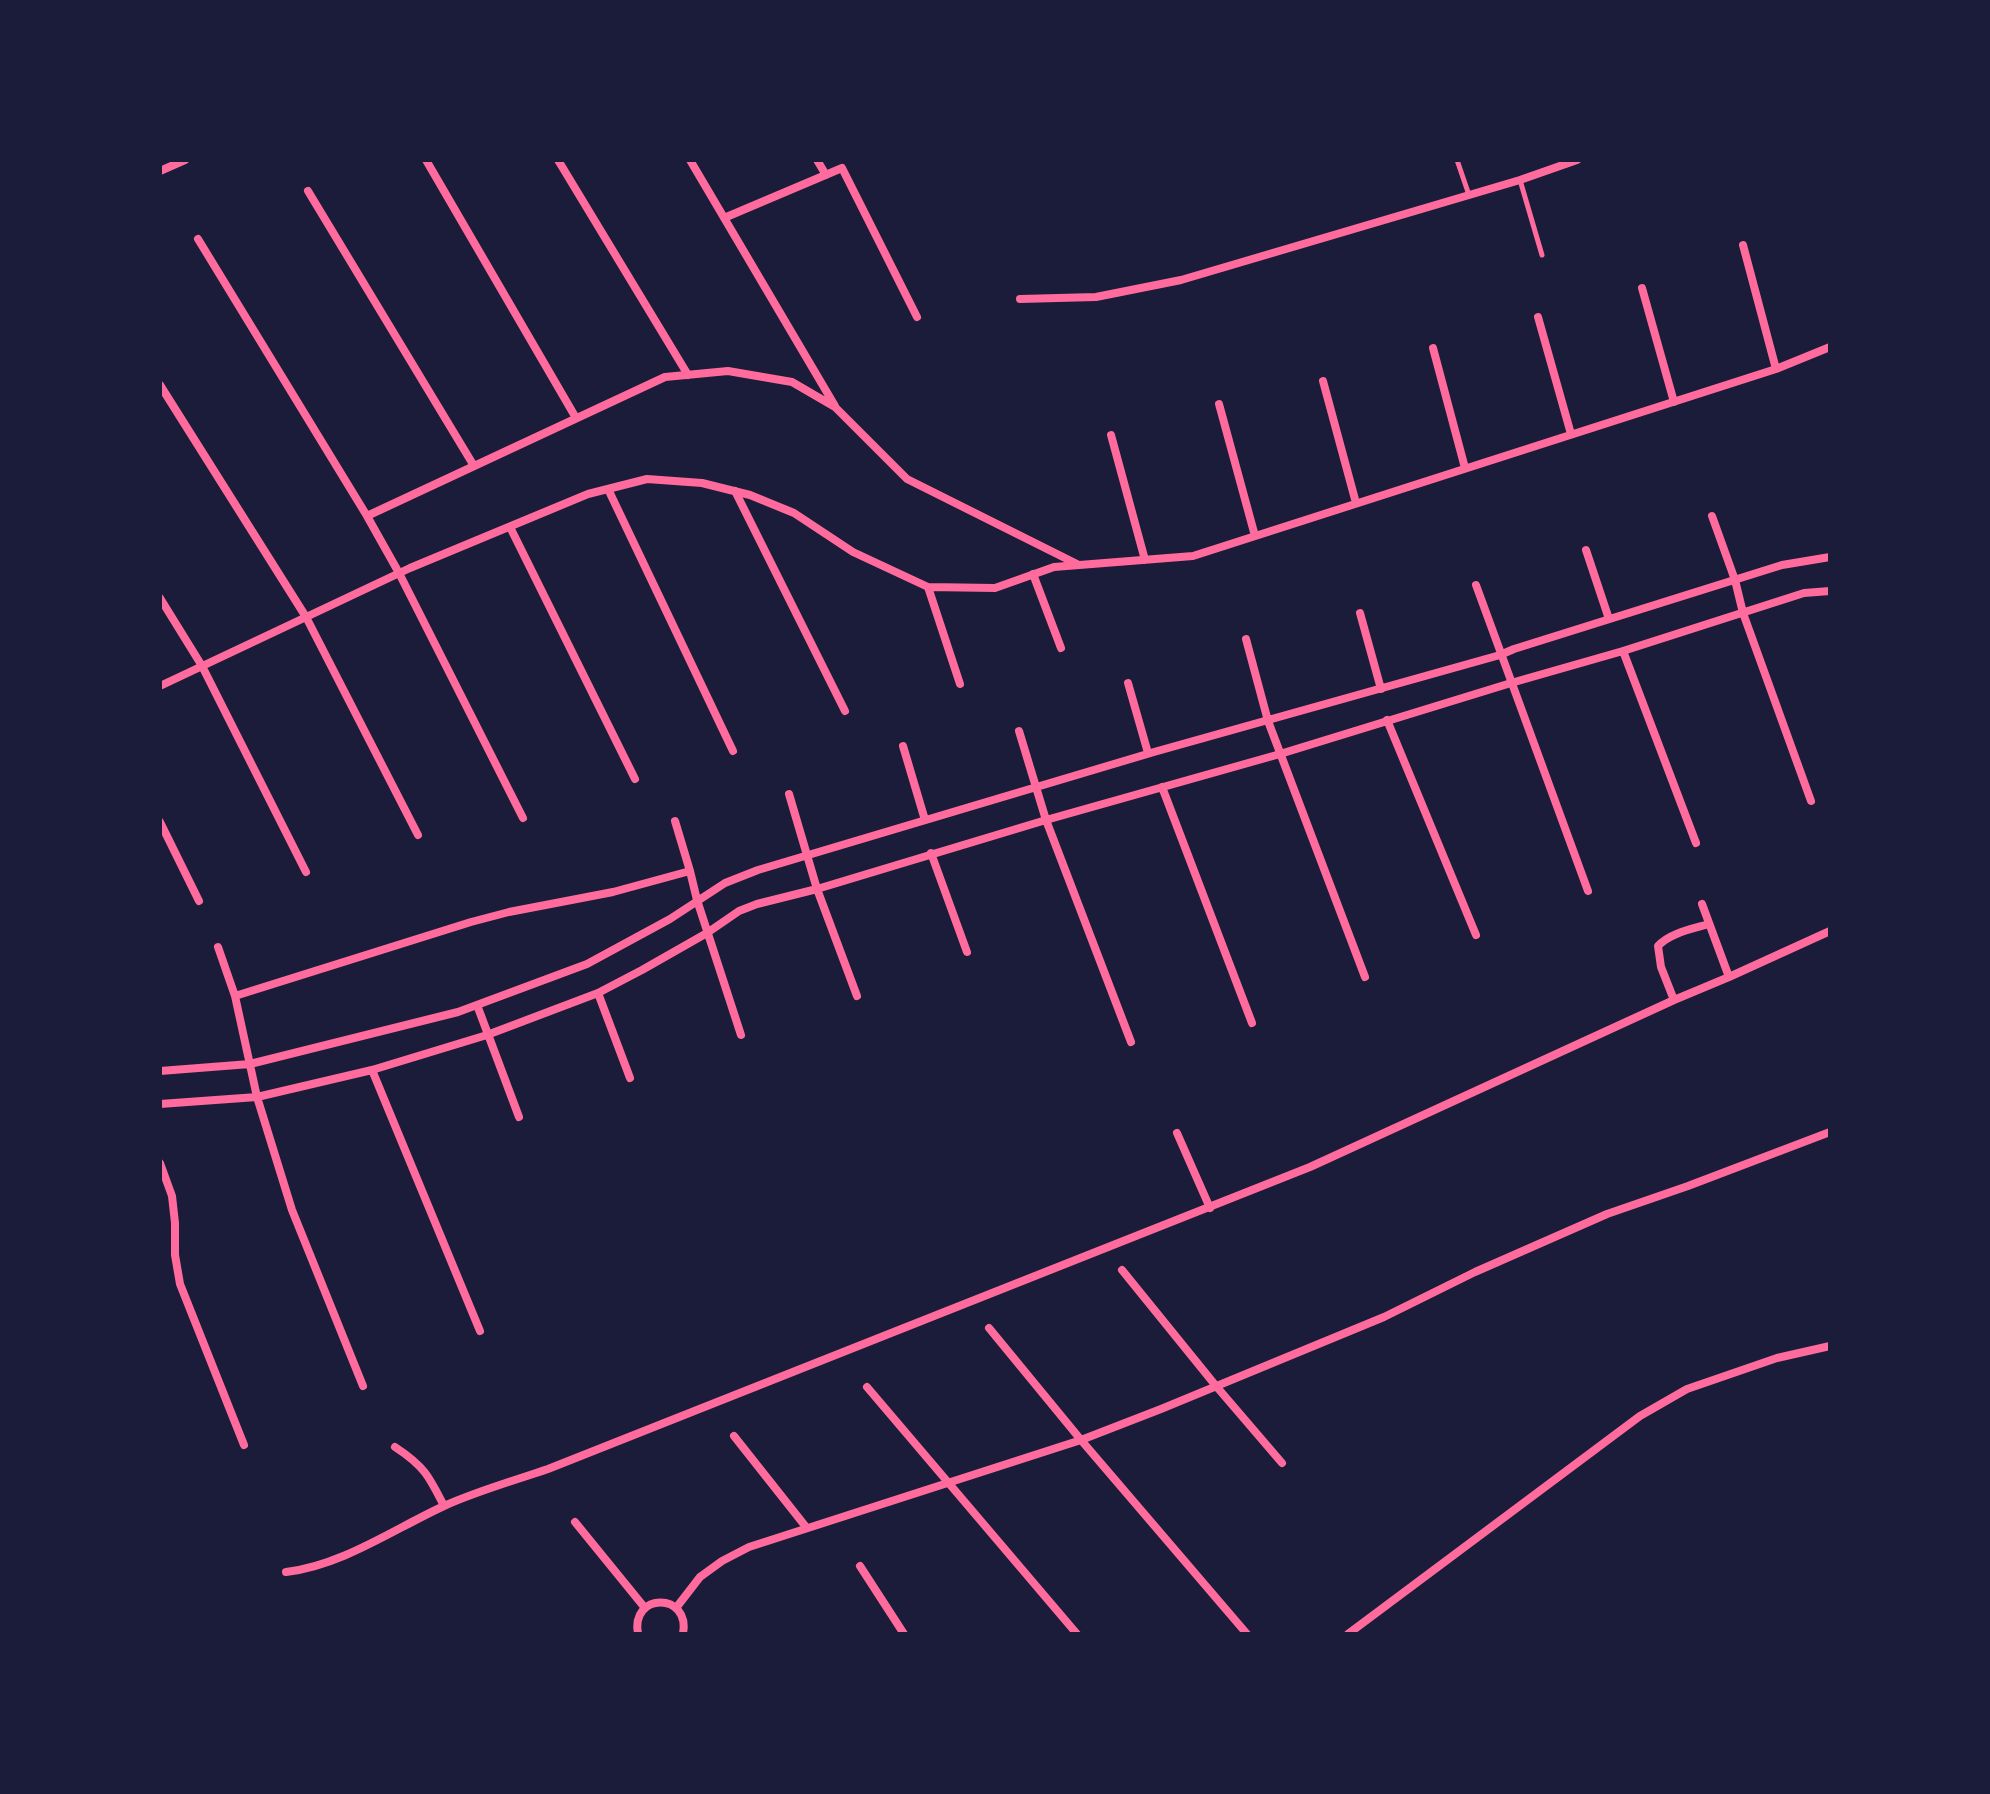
<!DOCTYPE html>
<html>
<head>
<meta charset="utf-8">
<style>
	body { margin:0 }
	#map { position:relative; width:1990px; height:1794px; overflow:hidden; background:#1b1b3a; font-family:Helvetica,sans-serif }
	canvas { display:block }
	.frame { position:absolute; inset:0; border:162px solid #1b1b3a; pointer-events:none }
</style>
</head>
<body>
<div id="map">
<canvas width="1990" height="1794"></canvas>
<div class="frame"></div>
</div>
<script>
const c = document.querySelector('canvas').getContext('2d');
c.lineJoin = 'round';
function trace(path, color, width, dash) { c.strokeStyle = color; c.lineWidth = width; c.lineCap = dash ? 'butt' : 'round'; c.setLineDash(dash || []); c.stroke(path); }
trace(new Path2D(`
	M1457,160l12,35
	M1520,180l22,75`), '#ff6b9d', 5);
trace(new Path2D(`
	M426,160l150,258
	M558,160l130,215
	M690,160l145,246
	M817,160l9,15
	M160,171l25,-11
	M308,191l166,275
	M724,218l118,-50 75,149
	M198,239l169,277
	M1743,245l33,124
	M1642,288l32,114
	M1020,299l76,-2 85,-17 339,-100 57,-20
	M1538,317l33,117
	M1433,348l32,120
	M1323,381l33,122
	M160,385l146,232 112,218
	M1219,404l36,132
	M1111,435l34,125
	M608,489l125,262
	M735,491l110,220
	M1712,516l23,64 8,33 68,188
	M510,527l125,252
	M1586,550l23,69
	M1033,574l28,74
	M1476,585l112,306
	M928,587l32,97
	M160,598l42,68 104,206
	M1360,613l21,76
	M1246,639l22,82 97,256
	M1623,651l73,192
	M1128,683l20,70
	M160,686l250,-118 178,-74 59,-15 55,4 48,12 44,18 59,39 75,35 67,1 59,-21 139,-11 583,-187 54,-22
	M1387,720l89,215
	M1019,731l27,89 85,222
	M903,746l22,74
	M1162,787l90,236
	M789,794l28,95 40,107
	M523,818l-124,-245 -32,-57 298,-139 63,-6 64,11 43,25 72,72 170,85
	M675,821l15,50
	M160,822l39,79
	M931,853l36,99
	M1702,904l27,73
	M218,947l17,49 22,101 35,113 71,176
	M598,993l32,85
	M235,996l236,-74 38,-10 104,-20 77,-21 7,29 44,135
	M1674,1000l-13,-33 -3,-21c12,-13 34,-17 51,-22
	M477,1005l42,112
	M372,1070l108,261
	M160,1071l90,-7 208,-52 129,-48 83,-45 55,-36 33,-13 396,-118 346,-97 14,-6 268,-84 48,-8
	M160,1104l97,-7 115,-27 115,-35 111,-42 44,-23 65,-37 32,-22 18,-7 60,-15 229,-69 234,-66 231,-71 112,-32 181,-58 26,-2
	M1177,1133l33,75
	M160,1163l12,33 3,27v32l5,29 64,161
	M1122,1270l94,116 66,77
	M989,1328l92,112 166,194
	M867,1387l210,247
	M734,1436l72,91
	M395,1447c29,19 34,29 49,59
	M575,1522l70,86
	M860,1566l44,68
	M286,1572c55,-6 108,-43 158,-66 33,-15 69,-25 104,-37l762,-302 364,-167 55,-23 101,-46
	M676,1608l24,-31 22,-16 27,-14 332,-107 80,-31 223,-92 91,-45 132,-58 81,-28 142,-54
	M638,1634c-8,-42 53,-42 45,0
	M1348,1634l292,-218 47,-27 90,-31 53,-12`), '#ff6b9d', 8);
</script>
</body>
</html>
